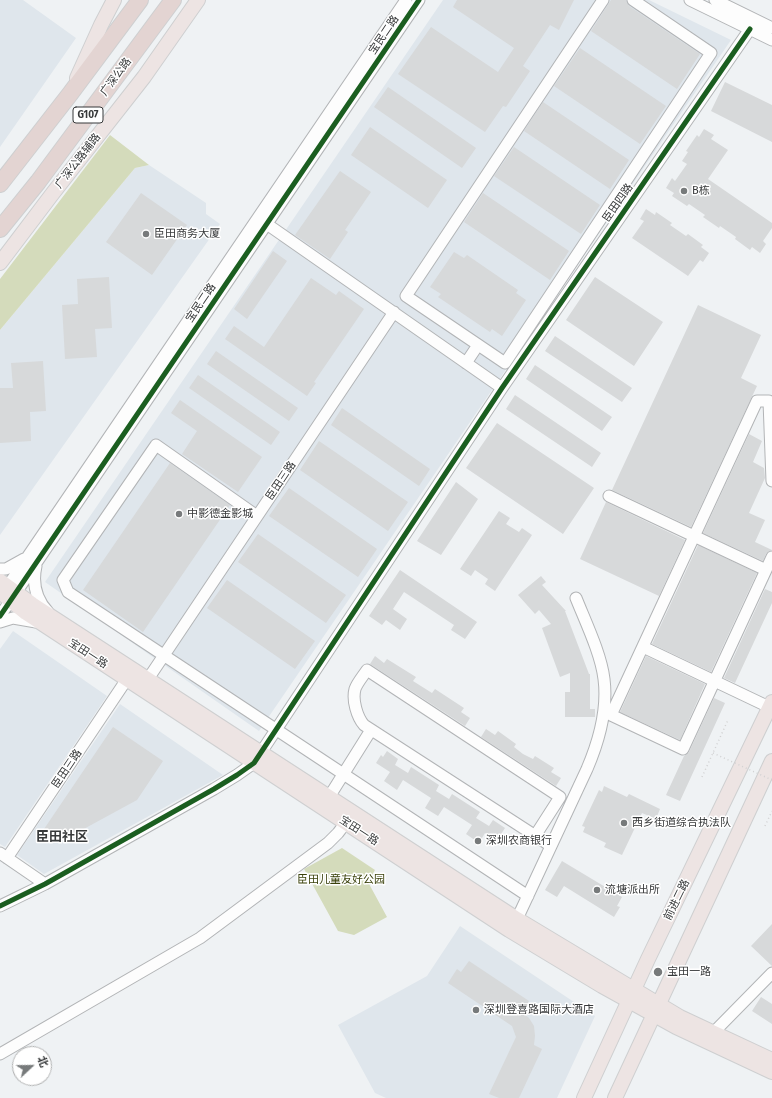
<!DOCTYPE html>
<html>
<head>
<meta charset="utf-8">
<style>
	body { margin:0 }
	#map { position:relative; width:772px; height:1098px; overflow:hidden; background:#eff2f4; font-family:"Fira Sans","Noto Sans SC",sans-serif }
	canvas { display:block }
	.north { position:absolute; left:12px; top:1046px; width:40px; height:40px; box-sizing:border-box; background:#fff; border:1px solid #afb0b0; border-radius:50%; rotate:68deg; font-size:11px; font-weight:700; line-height:16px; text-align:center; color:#37393a }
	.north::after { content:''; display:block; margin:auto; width:14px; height:18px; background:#777a7b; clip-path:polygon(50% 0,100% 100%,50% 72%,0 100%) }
</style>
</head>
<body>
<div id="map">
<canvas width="772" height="1098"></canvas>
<div class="north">北</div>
</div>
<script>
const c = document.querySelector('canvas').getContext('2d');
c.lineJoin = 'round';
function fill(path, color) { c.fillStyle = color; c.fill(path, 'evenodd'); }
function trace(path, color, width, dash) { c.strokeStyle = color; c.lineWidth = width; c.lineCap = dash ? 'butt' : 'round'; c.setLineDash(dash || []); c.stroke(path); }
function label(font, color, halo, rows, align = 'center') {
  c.font = font + ' "Fira Sans","Noto Sans SC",sans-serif'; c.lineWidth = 3; c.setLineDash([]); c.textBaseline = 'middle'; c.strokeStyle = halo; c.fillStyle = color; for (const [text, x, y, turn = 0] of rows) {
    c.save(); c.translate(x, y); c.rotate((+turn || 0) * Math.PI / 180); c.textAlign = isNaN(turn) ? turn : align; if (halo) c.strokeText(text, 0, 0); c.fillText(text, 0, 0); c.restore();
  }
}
fill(new Path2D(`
	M0,0h23l53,38 -76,109z
	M443,0h206l82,40 -472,691 -214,-149z
	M149,165l57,38v11l14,10 -220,311v-205l135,-162z
	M13,631l94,65 -102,151 -5,-3v-195z
	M120,704l103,71 -179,99 -27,-19z
	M460,926l135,90 -38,82h-171l-11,-5 -37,-68 89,-49z`), '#dfe6ec');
fill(new Path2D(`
	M110,135l39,30 -14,3 -135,162v-51z
	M342,848l33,22 -7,12 19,35 -33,18 -16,-4 -34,-62z`), '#d4dbbb');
fill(new Path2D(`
	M457,0h117l-15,30 -9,-5 -27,41 7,5 -24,36 -3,-1 -18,26 -87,-58 33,-47 67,45 16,-24 -61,-41z
	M611,0h15l3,6 71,48 -23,35 -86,-58z
	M580,48l86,58 -26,38 -86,-58z
	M725,82l47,23v37l-61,-31z
	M388,87l88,61 -14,20 -88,-61z
	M543,102l86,58 -19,29 -86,-58z
	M370,127l77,53 -19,28 -77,-53z
	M704,129l10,6 -3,4 17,11 -20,29 64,44v5l-9,13 3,3 -6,9 -8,-6 -2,3 -15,-11 1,-2 -16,-11 -1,2 -16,-11 2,-2 -16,-11 -2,2 -15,-10 2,-3 -8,-5 6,-10 3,3 12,-17 -5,-3 6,-9 -2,-1 11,-16 2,2z
	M514,147l86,58 -19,29 -87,-58z
	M340,171l31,21 -26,38 3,2 -18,27 -35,-24z
	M141,193l46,32 -35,50 -46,-33z
	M483,193l86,58 -19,29 -86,-58z
	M646,209l9,6 1,-3 16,11 -2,2 16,11 2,-2 15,11 -2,2 8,6 -6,9 -3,-2 -12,16 -56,-38 12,-17 -4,-2z
	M273,251l14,10 -40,58 -13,-10z
	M454,252l10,6 3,-3 51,35 -2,3 10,7 -24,36 -10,-7 -2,3 -52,-35 3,-3 -11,-7z
	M109,277l3,51 -17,1 2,28 -32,2 -3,-54 16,-1 -1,-25z
	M595,277l68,45 -29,44 -68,-46z
	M311,278l25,17 3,-4 25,18 -50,73 2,1 -9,13 -82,-57 9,-13 30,21z
	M698,305l63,30 -20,43 16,8 -66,141 -79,-37z
	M555,336l77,52 -10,14 -77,-51z
	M216,351l82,57 -9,13 -82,-57z
	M43,361l3,50 -16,1 1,29 -31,2v-55h13l-2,-25z
	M535,365l77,52 -10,14 -76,-52z
	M198,375l82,57 -9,13 -82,-57z
	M515,395l86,58 -9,14 -86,-58z
	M180,400l82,57 -24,35 -56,-38 15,-23 -26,-18z
	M342,408l88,61 -11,17 -88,-61z
	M497,423l97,65 -31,46 -97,-66z
	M749,434l13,7 -9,21 11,6 1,10 -16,35 16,7 -10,22 17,8 -6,4 -3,7 -60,-28z
	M319,441l89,61 -20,29 -88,-61z
	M170,463l60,42 -87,127 -60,-42z
	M456,482l22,17 -37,56 -24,-14z
	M289,488l88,61 -19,28 -89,-61z
	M606,502l79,38 -26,56 -79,-37z
	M499,511l11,7 -4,6 13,8 3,-4 10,7 -37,56 -10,-7 3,-5 -13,-9 -4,6 -11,-7z
	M258,534l88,61 -20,28 -88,-61z
	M698,545l59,28 -46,99 -59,-28z
	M400,570l77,52 -12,17 -14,-9 3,-5 -50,-33 -11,17 14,10 -7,11 -14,-10 -4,5 -13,-9z
	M541,576l5,6 -4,3 24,26h-1l24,63h1v35h5v8h-30v-25h5v-19l-10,4 -18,-49 9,-4 -12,-14 -4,4 -17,-19z
	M227,580l88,61 -20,28 -88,-61z
	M765,589l7,3v11l-37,80 -11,-5z
	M375,656l9,7 3,-4 29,18 -3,4 19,12 3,-4 29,19 -3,4 9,6 -5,8 -95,-62z
	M646,656l59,28 -25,56 -60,-28z
	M714,698l11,5 -45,98 -14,-6 18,-39 5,-4z
	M113,727l50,34 -26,39 -79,43 -16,-11z
	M486,729l9,6 3,-4 18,13 -2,3 9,7 10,5 2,-3 19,12 -3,4 10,6 -5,8 -75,-49z
	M387,751l11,8 -3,6 13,8 3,-6 28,18 -3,6 13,8 3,-5 28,18 -4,6 13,8 4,-6 12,8 -4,6 2,1 -4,7 -14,-9 -6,10 -13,-9 6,-9 -28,-18 -6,9 -13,-8 6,-10 -28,-18 -6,10 -13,-9 6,-9 -14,-9 5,-8 2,2z
	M604,786l23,11 2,-3 31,15 -4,10 -14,-6 -20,42 -18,-8 2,-4 -23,-11 2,-5 -3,-1 17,-36 3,2z
	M562,861l60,36 -5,9 3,1 -6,10 -50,-31 -7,11 -12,-7z
	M772,924v42l-21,-20z
	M469,961l60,40 -7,11 7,6 5,8 1,10 -1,9 8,4 -23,49h-20l-10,-4 27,-57 -4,-11 -64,-43 9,-14 4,3z
	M761,997l11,7v20l-20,-13z`), '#d7d9da');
const minor = new Path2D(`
	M603,0l-197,296 99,67 206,-310 -78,-53
	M690,0l82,40
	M715,0l57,28
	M261,220l241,168
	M466,363l12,-18
	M772,481l-3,-80h-12l-146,314 72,34 89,-192
	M609,496l157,74
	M257,516l-101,-71 -93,135 5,12 460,304
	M36,566c-4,18 0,33 12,46
	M0,569h6l18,-10
	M3,593l403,-593
	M0,616l419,-616
	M0,622l13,-4 23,4
	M643,647l126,60
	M144,685l250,-373
	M329,797l42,-67
	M535,836l25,-39 -193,-127c-4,6 -10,13 -12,19 -3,11 2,28 9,36l187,121
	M0,853l45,31
	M7,858l120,-179
	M0,906l45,-22 169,-95 23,-14 17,-12 248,-375 248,-359
	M517,919l70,-150c12,-28 21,-59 17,-90 -3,-25 -18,-56 -28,-81
	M714,1032l58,-59
	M0,1054l200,-116 128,-95 10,-10 12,-16`);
const major = new Path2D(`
	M77,78l24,-53 13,-25
	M0,263l53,-70 91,-116 54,-77
	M0,581l32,23 485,315 163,98 92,43
	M0,592l26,21 483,317 93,56 74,41 96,45
	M584,1098l64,-139 124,-257
	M615,1098l157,-337`);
const highway = new Path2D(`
	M0,184l70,-90 70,-94
	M0,229l38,-47 135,-182`);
trace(minor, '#b2b4b6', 13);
trace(major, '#cecfd0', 16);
trace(highway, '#cecfd0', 18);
trace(new Path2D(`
	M702,777l26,-57
	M765,826l7,-15`), '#d1d1d2', 1.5, [1, 3]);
trace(minor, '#fdfdfd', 11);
trace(major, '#ede4e3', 14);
trace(highway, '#e3d4d2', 16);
trace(new Path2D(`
	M713,753l59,27`), '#d1d1d2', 1.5, [1, 3]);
trace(new Path2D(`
	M0,616l419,-616
	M0,906l45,-22 169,-95 23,-14 17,-12 248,-375 248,-359`), '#1b5e20', 5);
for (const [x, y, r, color] of [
	[684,191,4,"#777a7b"],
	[146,234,4,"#777a7b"],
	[179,514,4,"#777a7b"],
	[624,823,4,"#777a7b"],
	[478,841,4,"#777a7b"],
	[597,890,4,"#777a7b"],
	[658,972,5,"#777a7b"],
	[476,1010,4,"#777a7b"]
]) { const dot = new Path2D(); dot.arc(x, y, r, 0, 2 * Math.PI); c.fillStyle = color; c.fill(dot); trace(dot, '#fff', 1.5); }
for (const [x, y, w] of [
	[88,115,30]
]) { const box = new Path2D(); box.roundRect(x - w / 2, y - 8, w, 16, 3); c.fillStyle = '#fff'; c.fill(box); trace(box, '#37393a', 1); }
label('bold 10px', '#37393a', null, [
	["G107",88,115]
]);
label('11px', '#37393a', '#fff', [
	["宝民二路",384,35,-56],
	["广深公路",116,77,-54],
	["广深公路辅路",78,161,-52],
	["臣田四路",618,203,-55],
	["宝民二路",201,303,-56],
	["臣田三路",281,481,-56],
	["宝田一路",88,654,33],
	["臣田三路",67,769,-56],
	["宝田一路",359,831,33],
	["前进二路",677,900,-64]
]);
label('11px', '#37393a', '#fff', [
	["B栋",692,191],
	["臣田商务大厦",154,234],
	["中影德金影城",187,514],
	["西乡街道综合执法队",632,823],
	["深圳农商银行",486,841],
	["流塘派出所",605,890],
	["宝田一路",667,972],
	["深圳登喜路国际大酒店",484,1010]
], 'left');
label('11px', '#3a410b', '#fff', [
	["臣田儿童友好公园",341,880]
]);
label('bold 13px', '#37393a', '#fff', [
	["臣田社区",62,837]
]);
</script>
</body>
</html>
